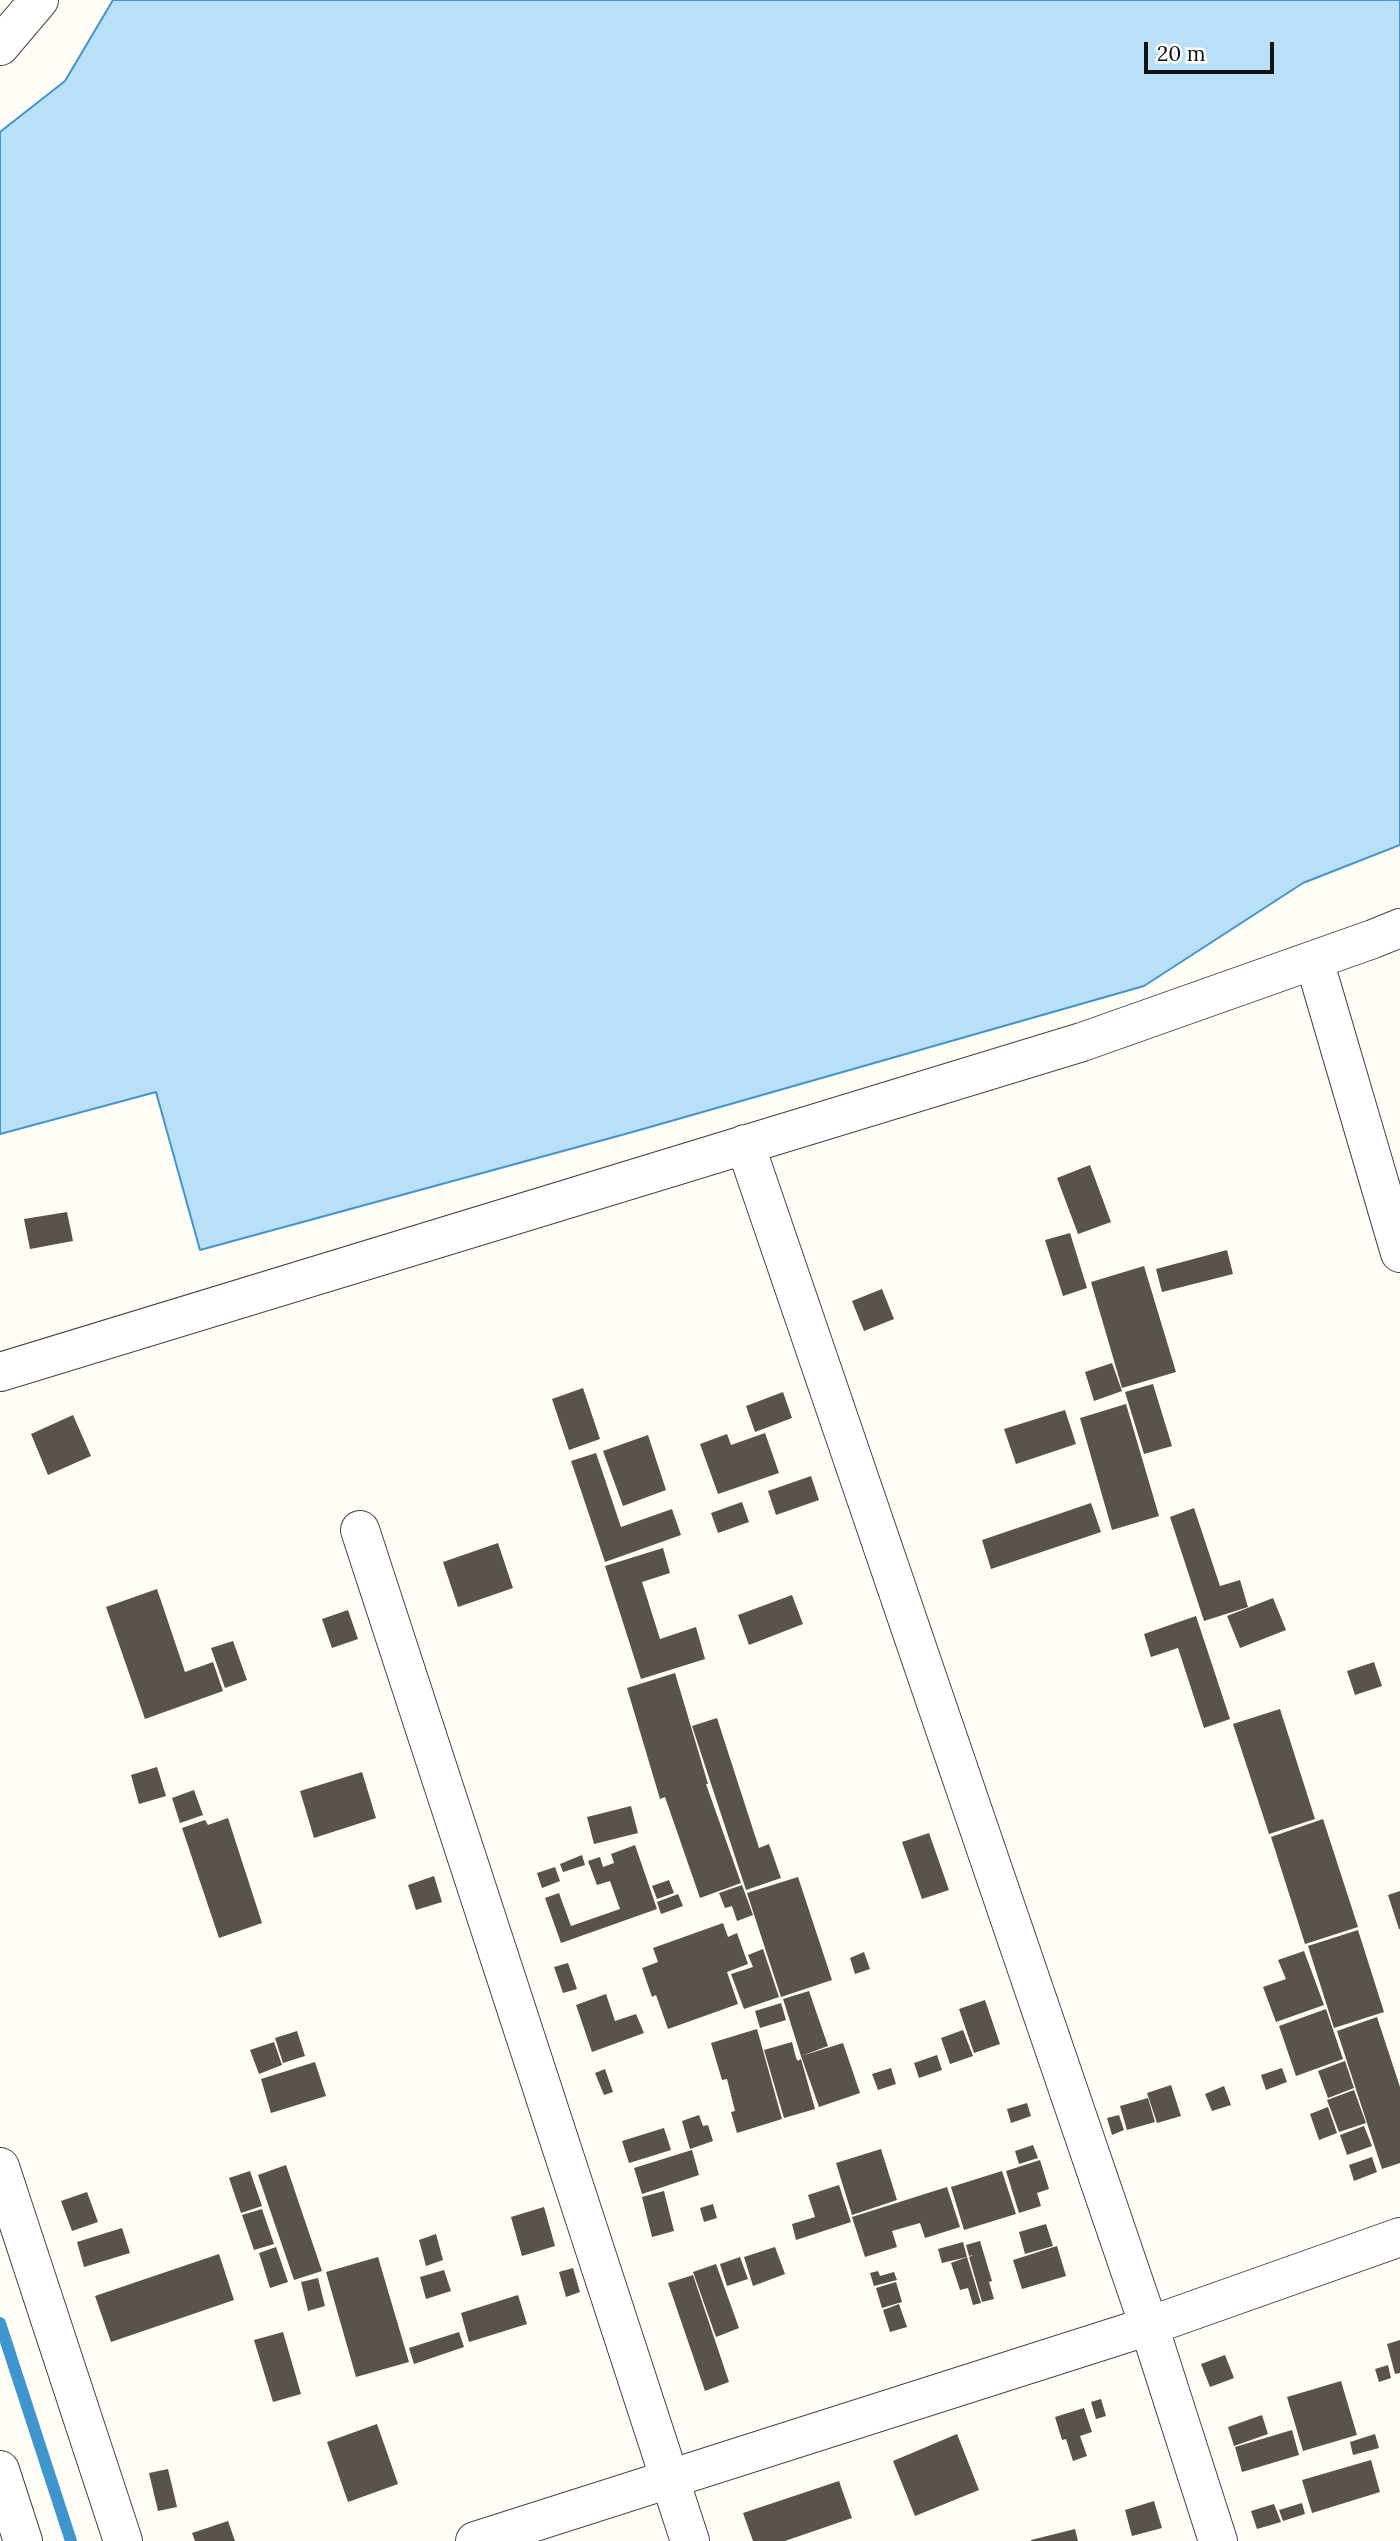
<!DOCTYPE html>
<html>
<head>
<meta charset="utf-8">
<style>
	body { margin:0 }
	#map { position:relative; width:1400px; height:2541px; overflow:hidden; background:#fffdf5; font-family:Lora,serif }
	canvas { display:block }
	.scale { position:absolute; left:1144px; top:42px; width:130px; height:32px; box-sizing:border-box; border:4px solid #111; border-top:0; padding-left:9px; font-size:21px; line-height:24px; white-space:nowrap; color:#111; -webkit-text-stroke:5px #fff; paint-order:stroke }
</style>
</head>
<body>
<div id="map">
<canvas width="1400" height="2541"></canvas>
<div class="scale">20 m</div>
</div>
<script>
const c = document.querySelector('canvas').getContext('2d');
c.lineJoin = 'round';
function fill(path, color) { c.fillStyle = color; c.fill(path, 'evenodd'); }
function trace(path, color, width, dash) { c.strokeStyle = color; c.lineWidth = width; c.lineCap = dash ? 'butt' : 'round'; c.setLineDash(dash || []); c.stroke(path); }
const water = new Path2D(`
	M113,0h1287v845l-97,38 -159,103 -515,147 -429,117 -44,-158 -156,42v-1002l65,-51z`);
fill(water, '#b9e0f7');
trace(water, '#3f96cf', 2);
trace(new Path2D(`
	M0,2323l71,218`), '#3f96cf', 12);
fill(new Path2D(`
	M1090,1165l21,57 -33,12 -21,-56z
	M67,1212l6,29 -43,8 -6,-30z
	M1070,1233l17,55 -24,8 -18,-56z
	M1227,1250l6,24 -71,18 -6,-23z
	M1144,1266l32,106 -54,16 -31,-106z
	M882,1289l12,30 -30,12 -12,-30z
	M1112,1363l10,28 -28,10 -9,-29z
	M1153,1384l19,62 -28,8 -19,-62z
	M583,1388l17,51 -31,11 -17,-51z
	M783,1392l9,26 -37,14 -9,-26z
	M1126,1404l33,112 -47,14 -32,-112z
	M1065,1410l11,34 -60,20 -12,-35z
	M73,1415l18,41 -43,19 -17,-41z
	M765,1433l14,40 -61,21 -18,-50 27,-10 4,11z
	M648,1435l18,55 -43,16 -20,-55z
	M596,1453l25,74 51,-18 9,26 -76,27 -34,-101z
	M811,1476l8,24 -43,15 -8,-24z
	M742,1502l7,20 -31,11 -7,-20z
	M1091,1503l10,29 -110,37 -9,-29z
	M1194,1508l26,78 20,-6 8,27 -44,14 -34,-104z
	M498,1543l15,45 -55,19 -15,-45z
	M663,1548l7,25 -28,9 18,57 36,-12 9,32 -64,20 -36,-113z
	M157,1589l28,83 28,-10 10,29 -78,28 -39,-112z
	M792,1595l11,29 -54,21 -11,-30z
	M1273,1598l13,32 -46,18 -13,-32z
	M348,1610l10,29 -26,9 -10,-29z
	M1196,1616l34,103 -26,9 -26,-80 -27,9 -7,-23z
	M233,1641l14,39 -22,8 -14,-40z
	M1374,1662l8,24 -27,9 -8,-24z
	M675,1673l33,111h-2l35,99 -41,15 -35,-101 -5,2 -33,-111z
	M1280,1709l35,110 -46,15 -36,-110z
	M717,1718l42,130 10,-4 12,34 -35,12 -54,-164z
	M157,1767l9,29 -27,8 -8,-29z
	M362,1772l14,46 -62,20 -14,-47z
	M194,1790l9,25 -23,8 -8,-25z
	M631,1806l7,27 -44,11 -7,-27z
	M228,1818l34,105 -43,15 -37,-110 23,-8 3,5z
	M1323,1819l35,108 -53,17 -34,-107z
	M929,1833l20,57 -27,9 -20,-57z
	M635,1845l22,64 -96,34 -16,-45 14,-5 12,33 49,-17 -10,-28 -13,4 -9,-24 12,-4 3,10 11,-4 -3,-9z
	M582,1855l3,10 -22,7 -3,-8z
	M555,1867l5,14 -18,7 -5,-15z
	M434,1876l8,26 -26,8 -8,-25z
	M798,1877l34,103 -51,17 -34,-104z
	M669,1880l5,13 -17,6 -5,-13z
	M742,1885l11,30 -16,6 -5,-15 -7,2 -6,-15z
	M1400,1891v38h-1l-11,-34z
	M678,1894l5,12 -22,8 -4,-12z
	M723,1923l5,14 9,-4 11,31 -21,8 11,32 -70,25 -12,-34 -4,2 -10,-29 16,-6 -5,-14z
	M1358,1930l26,82 -50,16 -26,-82z
	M763,1949l16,48 -35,12 -13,-35 22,-7 -5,-12z
	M1304,1951l20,54 -48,17 -13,-35 23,-8 -8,-19z
	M864,1952l6,17 -15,5 -5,-16z
	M568,1963l9,26 -14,4 -9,-26z
	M809,1991l19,55 -27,10 -18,-57z
	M606,1994l9,27 21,-7 8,19 -52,19 -16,-47z
	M985,2000l15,44 -26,9 -15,-44z
	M781,2003l5,17 -26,8 -5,-17z
	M1326,2009l17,50 -47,17 -17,-50z
	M1377,2017l23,70v76l-18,6 -45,-138z
	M757,2029l25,90 -45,14 -6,-21 4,-1 -8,-32 -5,1 -11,-37z
	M963,2030l10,26 -23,8 -9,-26z
	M297,2031l8,25 -22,7 -8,-25z
	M274,2042l8,23 -23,9 -9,-24z
	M792,2042l4,16 2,3 3,-2 14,50 -31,9 -20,-68z
	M843,2043l17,50 -41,14 -18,-51z
	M937,2055l5,15 -23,8 -5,-15z
	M1345,2061l9,27 -26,10 -10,-27z
	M315,2062l11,34 -55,17 -10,-34z
	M891,2068l5,16 -18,6 -6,-16z
	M1282,2068l5,14 -21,8 -5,-15z
	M605,2069l8,23 -9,3 -9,-22z
	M1171,2085l10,31 -24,7 -10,-30z
	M1224,2086l7,19 -19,6 -7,-17z
	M1354,2090l12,33 -27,9 -12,-32z
	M1148,2098l7,24 -28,8 -7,-24z
	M1027,2103l4,13 -20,7 -4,-14z
	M1328,2107l9,26 -18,7 -9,-26z
	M699,2115l4,11 5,-1 5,16 -23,8 -8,-28z
	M1119,2115l5,15 -12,5 -5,-17z
	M1364,2126l8,20 -25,9 -7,-20z
	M664,2128l7,22 -42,13 -7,-22z
	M1033,2145l5,13 -19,6 -4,-13z
	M881,2149l16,51 -45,15 -16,-52z
	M692,2150l7,25 -57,19 -8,-26z
	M1372,2157l5,15 -23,9 -5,-16z
	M1040,2160l9,29 -12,4 4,13 -22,7 -13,-42z
	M286,2165l36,106 -28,9 -36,-105z
	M250,2171l12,35 -21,7 -12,-35z
	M1002,2171l14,43 -52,16 -13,-43z
	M839,2185l12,37 -55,18 -4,-16 23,-7 -7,-22z
	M947,2187l13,40 -35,11 -5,-15 -28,8 5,16 -32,10 -13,-40z
	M664,2191l10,40 -22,6 -10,-40z
	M87,2192l11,30 -26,9 -11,-30z
	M713,2204l4,14 -13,4 -4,-14z
	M544,2207l11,39 -33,10 -11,-39z
	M262,2209l12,35 -20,6 -12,-35z
	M1046,2224l7,22 -28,8 -6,-22z
	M122,2228l8,25 -46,14 -7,-25z
	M436,2234l7,26 -17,6 -7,-26z
	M980,2241l12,40 -3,1 5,17 -12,3 -13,-45 4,-2 -4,1 -3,-11z
	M963,2242l4,15 -25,6 -4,-14z
	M1057,2246l9,30 -44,13 -9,-29z
	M276,2247l12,35 -18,6 -11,-35z
	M775,2247l10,27 -32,12 -9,-29z
	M219,2254l15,46 -123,42 -16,-46z
	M378,2257l31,105 -53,15 -30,-105z
	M740,2257l8,22 -21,7 -7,-22z
	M967,2257l14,46 -8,2 -5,-17 -8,2 -9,-27z
	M716,2264l23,64 -23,9 -23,-65z
	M573,2268l7,24 -14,5 -7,-25z
	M444,2270l7,21 -25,8 -6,-22z
	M878,2271l2,5 14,-4 3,8 -23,6 -4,-13z
	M693,2275l36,107 -24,9 -37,-108z
	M318,2278l7,28 -17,5 -7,-29z
	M896,2282l6,20 -20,6 -6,-20z
	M518,2295l9,29 -58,18 -8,-29z
	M899,2304l8,23 -17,5 -7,-22z
	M283,2332l18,62 -28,8 -19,-62z
	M459,2332l5,15 -50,17 -5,-16z
	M1400,2340v33l-5,1 -8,-30z
	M1225,2355l9,23 -24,9 -9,-23z
	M1388,2365l3,13 -12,4 -4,-13z
	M1341,2381l16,54 -54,16 -16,-54z
	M1101,2399l5,17 -10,3 -5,-17z
	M1084,2408l8,24 -12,4 7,20 -14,5 -7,-22 -4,1 -7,-23z
	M1262,2415l6,19 -34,12 -6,-19z
	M377,2424l21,60 -50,18 -21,-60z
	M1292,2430l7,25 -57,17 -7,-25z
	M957,2434l22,56 -64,26 -22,-55z
	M1375,2434l4,14 -26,7 -3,-13z
	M1371,2460l9,32 -68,21 -10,-33z
	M168,2469l9,38 -19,4 -9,-38z
	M839,2481l13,37 -67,23h-32l-10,-28z
	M1154,2501l8,27 -30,8 -7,-26z
	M1302,2503l3,11 -22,7 -4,-11z
	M1274,2504l7,18 -24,7 -6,-18z
	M228,2521l7,20h-40l-3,-8z
	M1075,2529l3,12h-47v-1z`), '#5a524d');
const street = new Path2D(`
	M0,46l39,-46
	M1314,960l86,293
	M745,1144l404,1182 69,215
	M0,1372l1082,-330 291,-103 27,-11
	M360,1530l330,1011
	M0,2167l123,374
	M0,2470l23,71
	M475,2541l674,-215 251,-89`);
trace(street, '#444', 40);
trace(street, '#fff', 38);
</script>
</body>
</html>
